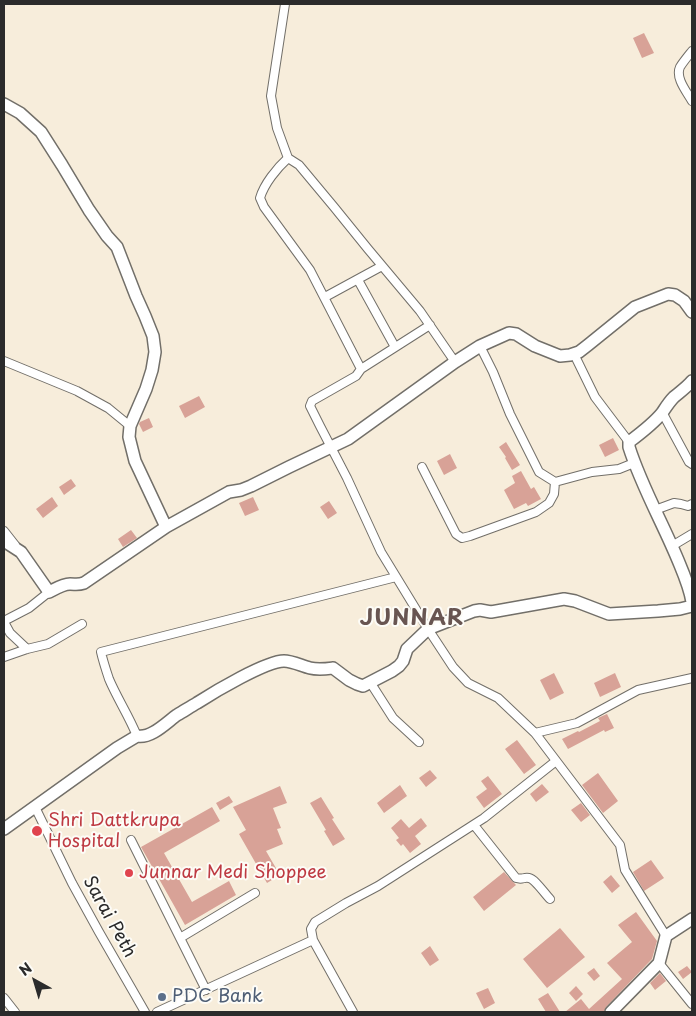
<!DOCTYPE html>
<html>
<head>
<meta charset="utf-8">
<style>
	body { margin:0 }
	#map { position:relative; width:696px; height:1016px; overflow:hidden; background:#f7eddb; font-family:"Playpen Sans",sans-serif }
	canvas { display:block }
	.frame { position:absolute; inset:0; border:5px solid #2b2b2b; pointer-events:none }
	.north { position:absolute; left:10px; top:956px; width:50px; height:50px; -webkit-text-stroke:4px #fdfcf7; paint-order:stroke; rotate:321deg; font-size:14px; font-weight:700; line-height:20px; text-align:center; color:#2b2b2b }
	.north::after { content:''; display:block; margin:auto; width:18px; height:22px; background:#2b2b2b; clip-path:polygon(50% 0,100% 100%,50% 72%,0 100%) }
</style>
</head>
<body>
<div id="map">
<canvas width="696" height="1016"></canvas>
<div class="frame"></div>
<div class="north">N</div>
</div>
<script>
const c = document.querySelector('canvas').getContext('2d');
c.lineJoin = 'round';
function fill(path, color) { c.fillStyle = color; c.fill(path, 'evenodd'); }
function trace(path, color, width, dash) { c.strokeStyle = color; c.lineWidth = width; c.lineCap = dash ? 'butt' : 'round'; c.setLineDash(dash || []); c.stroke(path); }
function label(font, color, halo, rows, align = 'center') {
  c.font = font + ' "Playpen Sans",sans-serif'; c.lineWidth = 4; c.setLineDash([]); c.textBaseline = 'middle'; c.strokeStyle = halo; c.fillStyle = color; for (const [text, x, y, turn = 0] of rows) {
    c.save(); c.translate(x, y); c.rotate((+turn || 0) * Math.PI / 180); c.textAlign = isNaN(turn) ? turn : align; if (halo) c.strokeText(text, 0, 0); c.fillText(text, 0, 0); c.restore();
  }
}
fill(new Path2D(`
	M644,33l10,20 -12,5 -9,-20z
	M199,396l6,11 -20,11 -6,-12z
	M149,418l4,9 -10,5 -4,-8 1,-2z
	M613,438l6,12 -14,7 -6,-12z
	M506,442l14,23 -8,5 -7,-12 1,-1 -7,-10z
	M450,454l7,14 -13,7 -7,-14z
	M521,471l10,18 3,-2 7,12 -13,7 -2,-3 -12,6 -10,-19 11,-7 -3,-7z
	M71,479l5,7 -12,9 -5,-8z
	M52,497l6,9 -15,12 -7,-9z
	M253,497l6,13 -14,6 -6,-13z
	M329,501l8,12 -9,6 -8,-12z
	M131,530l6,8 -14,9 -5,-8z
	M554,673l10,20 -14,7 -10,-20z
	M615,673l6,14 -21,10 -6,-14z
	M607,714l7,14 -9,4 -1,-2 -36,19 -6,-10 16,-8 1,1 21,-11 -2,-3z
	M517,740l19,25 -12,9 -19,-25z
	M430,770l7,8 -11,9 -7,-9z
	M598,773l20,28 -15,12 -21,-28z
	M488,776l14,18 -18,14 -8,-11 11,-8 -6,-8z
	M542,784l7,8 -13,10 -6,-8z
	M400,785l7,11 -23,17 -7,-10z
	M280,786l7,17 -14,5 8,20 -4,1 6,15 -17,7 14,24 -13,8 -28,-49 7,-4 -13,-23z
	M229,796l4,6 -13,8 -4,-7z
	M321,797l13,21 -2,1 13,20 -12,7 -9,-15 2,-1 -16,-27z
	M581,803l9,12 -9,7 -10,-12z
	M212,807l8,14 -56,32 28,49 37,-21 7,14 -51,30 -44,-78z
	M421,818l6,8 -12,10 6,8 -11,9 -7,-9 -2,2 -5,-6 3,-2 -8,-10 10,-9 8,9z
	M651,860l13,18 -20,13 -11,-19z
	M504,872l12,13 -32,26 -11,-14z
	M611,875l9,11 -8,7 -9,-11z
	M636,912l21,29 -5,18 -46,48 -2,5h-39l16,-13 8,10 33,-30 -15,-16 25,-21 -14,-17z
	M560,928l25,29 -38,31 -24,-29z
	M430,946l9,14 -9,6 -9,-13z
	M687,966l5,6 -9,7 -5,-7z
	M594,968l6,8 -6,5 -7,-8z
	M660,973l6,8 -11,9 -5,-7z
	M576,986l7,8 -7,7 -7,-8z
	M488,988l7,15 -11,6 -8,-16z
	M548,993l12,19h-14l-8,-13z`), '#d8a297');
const street = new Path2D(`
	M285,4l-14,92 6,32 11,30c-11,10 -24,26 -28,40l4,9 46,63 51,99 -5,7 -44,25 -2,5 10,20 27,52 34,74 47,77 25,38 15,16 30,15 37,35 85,112 5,25 41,66
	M692,51c-4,5 -9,11 -12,16 -5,11 7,25 12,34
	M288,158l11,7 35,42 34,42 52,62 35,51
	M358,280l37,67
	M325,297l57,-31
	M480,346l13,26 17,42 29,58 16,10 37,-10 27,-3 15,-6
	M574,354l21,43 34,45
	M4,361l73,30 31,17 22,18
	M361,369l69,-44
	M662,412l27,50 3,2
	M422,467l34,67 6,4 8,-2 66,-24 13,-9 5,-9 1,-12
	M655,510l19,-7 7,1 7,2 4,-2
	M4,531l11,14
	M672,546l20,-12
	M4,621l25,-13 20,-16
	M4,622l6,11 17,16
	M4,657l23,-8 21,-5 34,-20
	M370,682l23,36 26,24
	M535,733l42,-10 61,-33 54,-12
	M137,736c-8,-20 -20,-38 -28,-57 -3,-9 -6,-18 -8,-27l295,-75
	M35,807l37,76 27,49 46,80
	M474,825l42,53c7,2 7,-1 13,0 6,1 16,16 21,21
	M131,840l75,150
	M180,938l75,-45
	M659,963l33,41
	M4,998l11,14
	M157,1012l156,-72
	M353,1012l-40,-72 -2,-11 4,-7 31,-19 32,-17 106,-68 72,-57`);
const secondary = new Path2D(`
	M4,104l16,9 21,19 21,33 27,45 18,26 10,11 19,49 9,20 8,20 2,16 -3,18 -6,19 -16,37 -1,11 6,24 31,66
	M692,381c-5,6 -12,11 -18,16 -5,5 -8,10 -12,16 -9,11 -21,20 -33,29v5c13,41 35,78 51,118 5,12 10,24 12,37
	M4,541l17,11 28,40c6,-3 14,-8 21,-8 6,0 8,1 14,-1l82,-56 63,-35 12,-2 10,-4 38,-19 59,-28 107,-77 25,-16 29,-13 7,1 19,12 25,10 10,-1 9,-3 9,-7 47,-38 33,-13 7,1 9,6 8,11
	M4,829l113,-81 20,-12c14,3 30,-14 40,-21 7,-4 13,-8 20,-12 17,-11 69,-42 87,-42 8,0 18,5 26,7 8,2 15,1 23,0l16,12 8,4 6,2 29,-15 7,-5 4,-5 4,-12 21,-20 46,-18 6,-1 11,2 73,-13 11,2 34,13 49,-3 22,-2 12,-3
	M611,1012l48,-49 7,-27 26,-17`);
trace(street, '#726f69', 10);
trace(secondary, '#726f69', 14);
trace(street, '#fff', 8);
trace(secondary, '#fff', 11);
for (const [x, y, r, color] of [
	[37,831,6,"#e0444e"],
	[129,873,5,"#e0444e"],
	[162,997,5,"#5c6f8a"]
]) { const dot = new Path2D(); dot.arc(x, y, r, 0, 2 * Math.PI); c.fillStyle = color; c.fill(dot); trace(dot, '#fdfcf7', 2); }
label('18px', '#be3a42', '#fdfcf7', [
	["Shri Dattkrupa",48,821],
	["Hospital",48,842],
	["Junnar Medi Shoppee",139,873]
], 'left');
label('18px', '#2b2b2b', '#fdfcf7', [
	["Sarai Peth",109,917,61]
]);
label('18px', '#4e5e75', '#fdfcf7', [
	["PDC Bank",172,997]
], 'left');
c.letterSpacing = '1px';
label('bold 22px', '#685551', '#fdfcf7', [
	["JUNNAR",412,619]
]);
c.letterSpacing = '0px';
</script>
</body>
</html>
